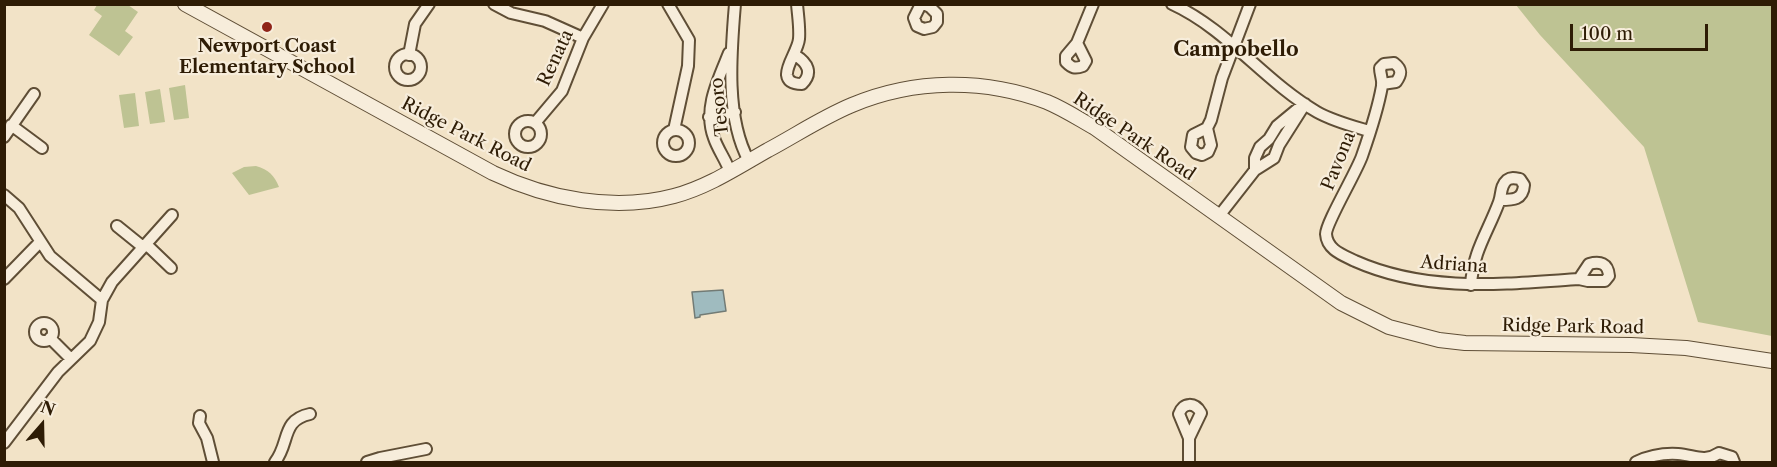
<!DOCTYPE html>
<html>
<head>
<meta charset="utf-8">
<style>
	body { margin:0 }
	#map { position:relative; width:1777px; height:467px; overflow:hidden; background:#f2e3c7; font-family:"Libre Caslon Text",serif }
	canvas { display:block }
	.frame { position:absolute; inset:0; border:6px solid #2e1c05; pointer-events:none }
	.north { position:absolute; left:12px; top:395px; width:60px; height:60px; -webkit-text-stroke:4px #f7eddb; paint-order:stroke; rotate:20deg; font-size:16px; font-weight:700; line-height:24px; text-align:center; color:#2e1c05 }
	.north::after { content:''; display:block; margin:auto; width:21px; height:27px; background:#2e1c05; clip-path:polygon(50% 0,100% 100%,50% 72%,0 100%) }
	.scale { position:absolute; left:1570px; top:24px; width:138px; height:27px; box-sizing:border-box; border:3px solid #2e1c05; border-top:0; padding-left:8px; font-size:18px; line-height:21px; white-space:nowrap; color:#2e1c05; -webkit-text-stroke:4px #f7eddb; paint-order:stroke }
</style>
</head>
<body>
<div id="map">
<canvas width="1777" height="467"></canvas>
<div class="frame"></div>
<div class="north">N</div>
<div class="scale">100 m</div>
</div>
<script>
const c = document.querySelector('canvas').getContext('2d');
c.lineJoin = 'round';
function fill(path, color) { c.fillStyle = color; c.fill(path, 'evenodd'); }
function trace(path, color, width, dash) { c.strokeStyle = color; c.lineWidth = width; c.lineCap = dash ? 'butt' : 'round'; c.setLineDash(dash || []); c.stroke(path); }
function label(font, color, halo, rows, align = 'center') {
  c.font = font + ' "Libre Caslon Text",serif'; c.lineWidth = 4.5; c.setLineDash([]); c.textBaseline = 'middle'; c.strokeStyle = halo; c.fillStyle = color; for (const [text, x, y, turn = 0] of rows) {
    c.save(); c.translate(x, y); c.rotate((+turn || 0) * Math.PI / 180); c.textAlign = isNaN(turn) ? turn : align; if (halo) c.strokeText(text, 0, 0); c.fillText(text, 0, 0); c.restore();
  }
}
fill(new Path2D(`
	M97,5h31l10,7 -13,19 8,6 -14,19 -30,-21 13,-19 -8,-6z
	M1516,5h256v331l-74,-14 -54,-175 -104,-112z
	M185,85l4,33 -15,2 -5,-32z
	M160,89l5,33 -15,2 -5,-32z
	M135,93l4,33 -15,2 -5,-33z
	M256,166c13,4 18,9 23,21l-30,8 -17,-22 12,-6z`), '#bec393');
const water = new Path2D(`
	M723,290l3,21 -26,4v2l-5,1 -3,-26z`);
fill(water, '#9fbbbf');
trace(water, '#727b75', 1.5);
const minor = new Path2D(`
	M494,4l17,9 34,8 38,17
	M668,4l21,36 -1,26 -14,64
	M735,4c-4,48 -10,114 14,157
	M921,4l-7,14 3,8 7,3 9,-2 4,-5v-8l-7,-7 -6,-3
	M1172,4c55,25 93,78 145,108 16,9 35,14 52,19
	M1077,43l9,18 -3,5c-8,3 -11,2 -17,-4v-6l11,-13 16,-39
	M729,53c-11,27 -26,56 -15,85 4,12 12,22 16,34
	M395 67a13 13 0 1 1 26 0a13 13 0 1 1-26 0Z
	M409,55l6,-31 14,-20
	M795,55c13,8 18,18 7,29 -6,0 -14,-1 -15,-9 -1,-10 11,-25 12,-36 1,-11 -1,-23 -2,-35
	M1382,84l14,-2c6,-8 6,-13 -2,-19l-10,1 -4,4c0,6 3,12 2,18 -4,23 -12,47 -20,70 -6,17 -36,67 -36,78 1,16 17,21 29,27 72,32 148,23 224,18l10,-15c11,-3 19,-1 20,12l-4,5h-17l-9,-2
	M709,117l26,-5
	M515 134a13 13 0 1 1 26 0a13 13 0 1 1-26 0Z
	M535,123l27,-32 21,-53 20,-34
	M11,125l31,23
	M1207,128l4,17 -3,7 -6,3 -6,-2 -5,-6 2,-12 14,-7 4,-8 11,-42 28,-74
	M663 143a13 13 0 1 1 26 0a13 13 0 1 1-26 0Z
	M4,137l30,-43
	M1255,170v-12l5,-11 9,-8 8,-13 23,-19
	M4,195l15,13 31,48 52,44
	M1219,216l36,-46 19,-12 5,-13 26,-41
	M117,226l26,21
	M146,244l25,24
	M4,279l36,-37
	M1471,285c2,-34 17,-53 28,-83 3,-8 1,-16 8,-22 4,-3 8,-2 13,-1l4,6c-1,15 -11,15 -24,15
	M35 332a9 9 0 1 1 18 0a9 9 0 1 1-18 0Z
	M50,338l20,20
	M200,416l-1,7 8,15 6,24
	M4,443l54,-71 32,-31 9,-19 3,-22 10,-18 60,-67
	M275,462c15,-19 6,-42 35,-48
	M367,462l13,-4 46,-9
	M1189,462v-24l12,-25c-6,-11 -18,-11 -22,1l10,24
	M1636,462c13,-6 27,-9 42,-8 16,1 26,9 41,-1l13,4 2,5`);
const tertiary = new Path2D(`
	M185,4l308,169c55,26 121,39 181,23 34,-9 64,-29 94,-46 28,-15 55,-33 84,-45 62,-26 132,-27 195,-3 17,7 32,17 48,26l246,175 48,24 50,13 26,3 166,2 55,3 86,13`);
trace(minor, '#5f4e36', 14);
trace(tertiary, '#5f4e36', 16);
trace(minor, '#f7eddb', 10);
trace(tertiary, '#f7eddb', 14);
for (const [x, y, r, color] of [
	[267,27,6,"#8f2418"]
]) { const dot = new Path2D(); dot.arc(x, y, r, 0, 2 * Math.PI); c.fillStyle = color; c.fill(dot); trace(dot, '#f7eddb', 2); }
label('bold 18px', '#2e1c05', '#f7eddb', [
	["Newport Coast",267,47],
	["Elementary School",267,68]
]);
label('18px', '#2e1c05', '#f7eddb', [
	["Renata",556,58,-65],
	["Tesoro",720,107,-96],
	["Ridge Park Road",466,135,27],
	["Ridge Park Road",1134,137,34],
	["Pavona",1339,161,-68],
	["Adriana",1454,265,4],
	["Ridge Park Road",1573,327,1]
]);
label('bold 20px', '#2e1c05', '#f7eddb', [
	["Campobello",1236,50]
]);
</script>
</body>
</html>
